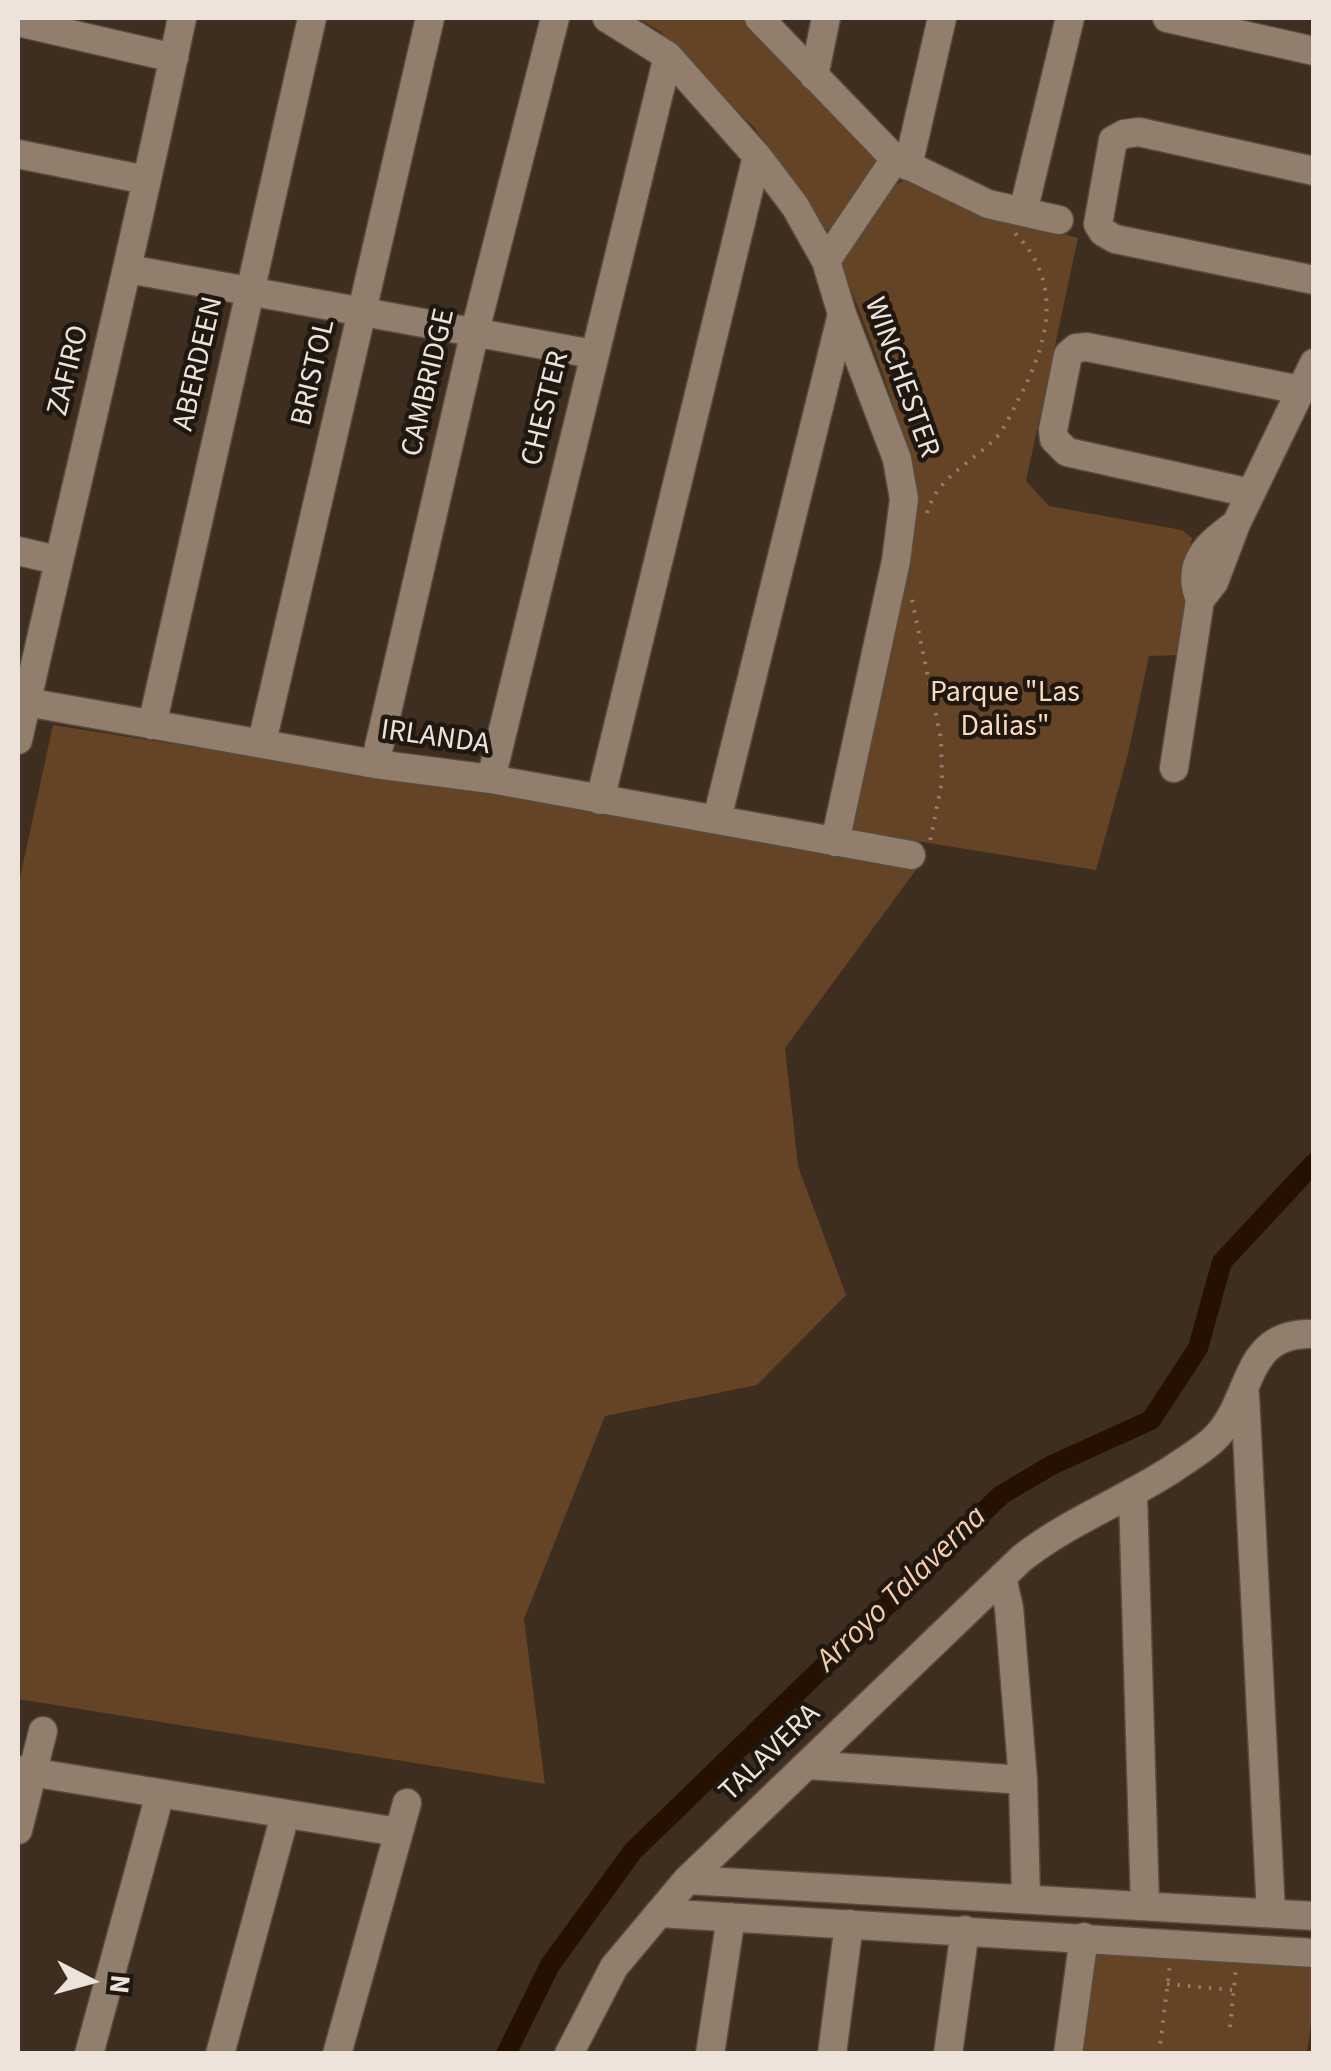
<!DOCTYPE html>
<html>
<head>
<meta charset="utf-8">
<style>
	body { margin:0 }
	#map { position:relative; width:1331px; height:2071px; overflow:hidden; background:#3e2e1f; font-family:"Source Sans 3",sans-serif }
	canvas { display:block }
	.frame { position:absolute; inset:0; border:20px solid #ede3da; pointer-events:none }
	.north { position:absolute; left:40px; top:1931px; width:100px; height:100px; -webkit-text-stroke:8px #1f1811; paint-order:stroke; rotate:96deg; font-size:28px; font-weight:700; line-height:40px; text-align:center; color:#ede3da }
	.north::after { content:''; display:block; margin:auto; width:35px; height:45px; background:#ede3da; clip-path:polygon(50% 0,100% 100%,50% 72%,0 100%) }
</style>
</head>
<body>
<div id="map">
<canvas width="1331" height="2071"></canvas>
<div class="frame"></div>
<div class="north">N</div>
</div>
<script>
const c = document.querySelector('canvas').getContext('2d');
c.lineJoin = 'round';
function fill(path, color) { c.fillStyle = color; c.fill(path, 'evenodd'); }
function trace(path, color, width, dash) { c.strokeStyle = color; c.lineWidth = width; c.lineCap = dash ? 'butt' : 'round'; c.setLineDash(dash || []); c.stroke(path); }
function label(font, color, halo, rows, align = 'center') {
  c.font = font + ' "Source Sans 3",sans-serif'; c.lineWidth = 9; c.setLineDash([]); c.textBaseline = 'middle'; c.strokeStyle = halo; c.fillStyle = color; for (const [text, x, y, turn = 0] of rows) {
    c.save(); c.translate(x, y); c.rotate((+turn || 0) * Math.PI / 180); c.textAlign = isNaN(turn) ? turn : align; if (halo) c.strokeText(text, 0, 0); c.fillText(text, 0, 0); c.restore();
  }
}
fill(new Path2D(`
	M637,18h110l137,142 -49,69 -11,1 -70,-103 -64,-59 -30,-37z
	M907,179l54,26 117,33 -52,243 23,25 133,24 10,8 -8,37 5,30 -8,50 -32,1 -21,98 -32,116 -248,-40 68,-316c-9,-90 -45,-174 -78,-257l56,-71z
	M53,725l868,138 -136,185 13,118 48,129 -89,90 -152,31 -81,203 21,165 -527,-85v-812z
	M1094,1949l219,15v44l-6,45 -232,1z`), '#654425');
trace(new Path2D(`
	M506,2054l44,-89 83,-114 368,-356 51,-30 99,-45 47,-72 24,-86 92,-99`), '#261000', 20);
const minor = new Path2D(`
	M607,18l61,38 89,100 38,50 31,55 16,53 55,145 7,40 -8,62 -61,281
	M759,18l136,141 93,45 71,16
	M1167,18l147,33
	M18,22l156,36
	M814,76l12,-58
	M18,154l128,26
	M908,166l34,-148
	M1314,171l-175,-39 -15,2 -11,6 -15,84 5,8 12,7 199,41
	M1023,212l47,-194
	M826,261l69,-102
	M128,269l465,85
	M1250,493l-183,-41 -13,-13 -1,-9 15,-75 8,-7 11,-1 213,43
	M18,551l39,9
	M1200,600l14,-18 22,-58 78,-161
	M26,702l349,62 116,15 420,76
	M152,725l160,-707
	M18,740c54,-241 114,-481 164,-722
	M262,742l168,-724
	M375,764l100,-433 80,-313
	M1174,768l26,-168c-15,-37 8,-56 36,-76
	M491,779l177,-723
	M600,800l157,-644
	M717,819l125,-505
	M1245,1395l26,518
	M1133,1495l12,411
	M1002,1577l7,31 14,172 3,119
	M808,1765l215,15
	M18,1770l380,62
	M18,1830l25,-99
	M687,1880l627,36
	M659,1913l655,40
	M89,2054l71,-260
	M220,2054l65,-239
	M337,2054l70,-251
	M569,2054l45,-87 73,-87 335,-322c47,-37 102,-57 152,-90 14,-10 31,-19 43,-32 37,-40 26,-105 97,-102
	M710,2054l21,-137
	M832,2054l17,-130
	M948,2054l17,-124
	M1068,2054l16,-117`);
trace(minor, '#584b3f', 31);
trace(new Path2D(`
	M927,513c9,-34 43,-50 66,-72 10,-9 18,-27 24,-39 31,-58 48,-117 -2,-169
	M912,600l29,139 1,43 -12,59
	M1167,1984l65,6
	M1230,2027l6,-59
	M1159,2054l11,-90`), '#8c7f72', 4, [2.5, 8]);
trace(minor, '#917e6d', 28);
label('30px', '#ede3da', '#1f1811', [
	["ABERDEEN",200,364,-77],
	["ZAFIRO",70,371,-76],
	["BRISTOL",315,373,-77],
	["WINCHESTER",900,378,70],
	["CAMBRIDGE",430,383,-77],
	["CHESTER",547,409,-76],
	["IRLANDA",435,739,8],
	["TALAVERA",771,1754,-44]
]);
label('30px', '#fddabb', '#1f1811', [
	["Parque \"Las",1005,694],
	["Dalias\"",1005,728]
]);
label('italic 32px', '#fbcda3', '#1f1811', [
	["Arroyo Talaverna",903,1590,-44]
]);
</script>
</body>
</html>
